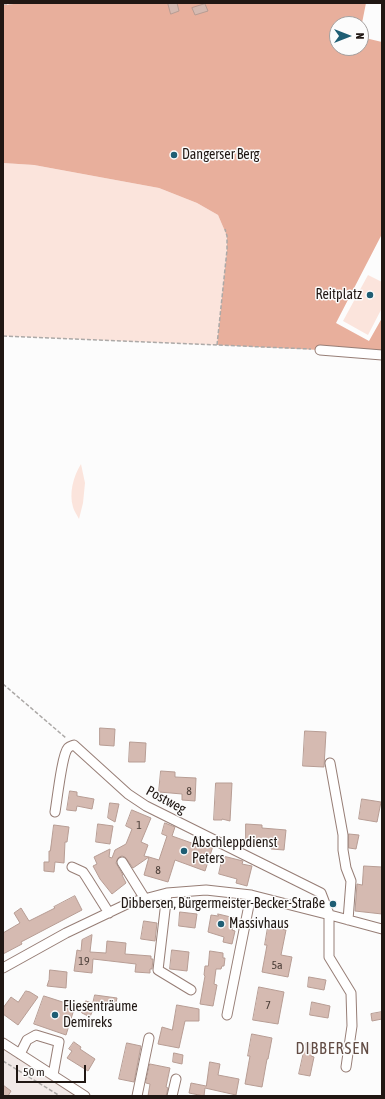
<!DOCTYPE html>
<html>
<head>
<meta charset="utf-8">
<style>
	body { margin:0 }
	#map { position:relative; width:385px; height:1099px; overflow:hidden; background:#fcfcfc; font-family:"Asap Condensed",sans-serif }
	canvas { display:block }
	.frame { position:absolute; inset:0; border:4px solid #201713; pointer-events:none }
	.north { position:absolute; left:329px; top:16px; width:40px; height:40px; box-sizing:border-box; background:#fcfcfc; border:1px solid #a4a09f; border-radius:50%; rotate:90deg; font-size:11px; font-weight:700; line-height:16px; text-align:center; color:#201713 }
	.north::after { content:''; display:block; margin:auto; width:14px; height:18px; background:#1f5e74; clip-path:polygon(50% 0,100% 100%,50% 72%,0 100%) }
	.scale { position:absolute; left:16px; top:1065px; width:70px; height:18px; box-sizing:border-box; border:2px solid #201713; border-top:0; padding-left:5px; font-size:12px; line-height:14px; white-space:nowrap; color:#201713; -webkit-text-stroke:3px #fcfcfc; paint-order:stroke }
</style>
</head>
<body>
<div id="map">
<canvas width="385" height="1099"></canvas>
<div class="frame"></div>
<div class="north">N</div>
<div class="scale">50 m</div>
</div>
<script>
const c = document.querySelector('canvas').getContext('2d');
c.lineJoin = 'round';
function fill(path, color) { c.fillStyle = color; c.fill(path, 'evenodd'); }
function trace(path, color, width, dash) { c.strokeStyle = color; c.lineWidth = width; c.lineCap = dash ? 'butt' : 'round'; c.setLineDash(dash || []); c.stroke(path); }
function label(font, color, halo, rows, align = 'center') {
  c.font = font + ' "Asap Condensed",sans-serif'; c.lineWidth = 3; c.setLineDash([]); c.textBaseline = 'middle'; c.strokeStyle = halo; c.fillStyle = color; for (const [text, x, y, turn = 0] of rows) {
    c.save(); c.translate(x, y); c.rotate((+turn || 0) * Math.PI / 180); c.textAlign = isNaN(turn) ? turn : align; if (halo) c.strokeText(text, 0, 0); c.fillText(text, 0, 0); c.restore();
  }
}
fill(new Path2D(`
	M3,1043l82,53h-82z`), '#f2eae8');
fill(new Path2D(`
	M3,163l31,2 125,23 38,15 21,12 9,21v14l-10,95 -214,-9z
	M368,275l14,7v26l-14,27 -25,-14z
	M81,464l4,19 -2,20 -4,16c-2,-4 -5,-8 -6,-12 -4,-14 0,-30 8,-43z`), '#fbe4dc');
fill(new Path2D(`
	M24,3h342l-5,25v-4h-24v24h24v-11l21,5v192l-46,89 33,18 13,-23v37l-62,-5 -103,-5 10,-95v-14l-9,-21 -21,-12 -38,-15 -125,-23 -31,-2v-158z`), '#e8af9c');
const building = new Path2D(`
	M168,3h9l2,8 -8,3z
	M205,4l3,7 -13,4 -3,-7z
	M100,728l15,1 -1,17 -14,-1z
	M305,731l21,1 -2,35 -21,-1z
	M130,742l16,1 -1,19h-16z
	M161,771l14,1v5l21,1 -1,23 -13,-1v-6l-23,-2z
	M216,783h16l-2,38 -8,-2v1h-8z
	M70,791l7,1v4l17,3 -2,10 -15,-3 -1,5 -9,-1z
	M362,799l19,3 -4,20 -18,-3z
	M110,803l9,1 -4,18 -7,-4z
	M132,810l19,8 -10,24 7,3 -4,11 5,1 -16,11 -8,-11 -3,-1 -3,1 -2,3 -1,3 7,12h-1l4,8 -14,11 -12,-15 -7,-13 4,-2 -3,-7 16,-8 -1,8 3,1 3,-8 11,-6 6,-15 -6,-3z
	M165,823l10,4 -3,9 28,10 2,-5 11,5 -8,25 -30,-11 -7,22 -24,-7 5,-18 10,3 8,-24 -5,-2z
	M98,824l15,2 -3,18 -14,-2z
	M246,824l16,1v3l24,2 -2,20 -13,-1v-5l-25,-1z
	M54,825l15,2 -2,15h-2l-1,21 -9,-1 -1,10 -10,-1v-9h5v-11h1z
	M349,834l10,1 -3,14 -7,-1z
	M223,856l20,5 -1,3 10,2 -5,20 -11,-3 1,-4 -18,-5z
	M364,866l18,1v47l-27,-3 2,-27 5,1z
	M75,896l7,14 -61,32 1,2 -19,10v-21l17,-10 -6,-10 7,-5 8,13 26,-13 -1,-1z
	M180,912l17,2 -2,14 -16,-2z
	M218,914l17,4 -3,12 3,1 -3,13 -9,-2 1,-5 -16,-5 3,-17 7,1z
	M144,921l13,2 -2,18 -14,-2z
	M268,927l18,3 -5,25 11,2 -4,20 -26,-5 5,-27h-2z
	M92,935l-2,17 16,1 1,-12 19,2 -1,11 26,2v3h2l-1,10h-2v4l-15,-1 1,-8 -43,-5 -1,14 -18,-2 3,-21 4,1 1,-11z
	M172,950l17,2 -2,19 -17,-2z
	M210,951l13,2v5h2l-1,8h-2l-1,3h-5l-2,15 3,1 -4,21 -13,-2 5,-28 -1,-1 1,-9h3z
	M50,970l17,2 -1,16 -19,-2 2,-6z
	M309,977l17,3 -2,10 -16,-3z
	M259,987l25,5 -6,32 -25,-4z
	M26,991l4,1 8,5 -20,28 -15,-11v-6l8,-11 7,5z
	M95,995l22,3 -2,9 -22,-3z
	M44,996l31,10 -9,29 -32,-11z
	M86,1001l9,3 -5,13 -8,-4z
	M312,1002l18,4 -2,12 -18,-3z
	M177,1005l22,4v12h-14l-6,27 -21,-4 4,-17 10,3z
	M382,1012v7l-10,2 -1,-7z
	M252,1034l20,4 -4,21h-1l-5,28 -17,-3 5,-28h-2z
	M74,1042l7,5 -1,2 15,10 -7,12 -21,-13 5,-7 -3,-2z
	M127,1043l14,3 -7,36 -15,-3z
	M306,1043l8,2 -3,11 3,1 -4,19 -11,-2z
	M174,1053l9,2 -1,9 -9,-2z
	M210,1062l10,2 -2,11 21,4 -3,16 -31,-7 -1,8 -15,-3 2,-10 15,3z
	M150,1064l20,4 -4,19 2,1 -2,8h-18l2,-12 -4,-1z
	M3,1085l8,6 -3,5h-5z`);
fill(building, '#d5bab1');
trace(building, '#b79d94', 1);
const minor = new Path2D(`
	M320,350l62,5
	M330,763l13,72v15l3,18 5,13 -3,39
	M55,812c2,-11 7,-58 13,-64 2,-2 4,-2 6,-3l54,49 18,12 175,87 8,21v43l22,36 1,33 -6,41
	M122,862l23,37
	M72,867l11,5 4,6 22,35
	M167,893l-9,77 33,20
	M3,968l63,-35 63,-30 38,-10 39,-3 45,5 79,20 52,14
	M227,1015l24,-120
	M3,1043l82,53
	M20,1054l7,-14 9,-5 23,7 -6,33
	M137,1096l12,-58
	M172,1096l4,-17`);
trace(minor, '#977e76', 11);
trace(new Path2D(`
	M3,4l12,-1
	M3,336l308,13
	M217,345l10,-95v-14l-2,-7
	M3,684l63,54
	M3,1061l57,35`), '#aca9a7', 1.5, [4, 2]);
trace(minor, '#fff', 9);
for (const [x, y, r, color] of [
	[174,155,4,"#1f5e74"],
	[370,295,4,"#1f5e74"],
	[184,851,4,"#1f5e74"],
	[333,904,4,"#1f5e74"],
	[221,924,4,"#1f5e74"],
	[55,1015,4,"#1f5e74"]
]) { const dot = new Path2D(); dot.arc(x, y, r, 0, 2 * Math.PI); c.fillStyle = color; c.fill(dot); trace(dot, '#fcfcfc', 1.5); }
label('12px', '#4d403a', null, [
	["8",189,791],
	["1",139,825],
	["8",158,870],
	["19",84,961],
	["5a",277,965],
	["7",268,1005]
]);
label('14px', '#201713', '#fcfcfc', [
	["Dangerser Berg",182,155],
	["Reitplatz",362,295,"right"],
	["Abschleppdienst",192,843],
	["Peters",192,859],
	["Dibbersen, Bürgermeister-Becker-Straße",325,904,"right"],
	["Massivhaus",229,924],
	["Fliesenträume",63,1007],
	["Demireks",63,1023]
], 'left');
label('14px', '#201713', '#fcfcfc', [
	["Postweg",166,800,28]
]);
c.letterSpacing = '1px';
label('16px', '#624c44', '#fcfcfc', [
	["DIBBERSEN",333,1049]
]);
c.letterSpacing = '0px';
</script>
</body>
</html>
